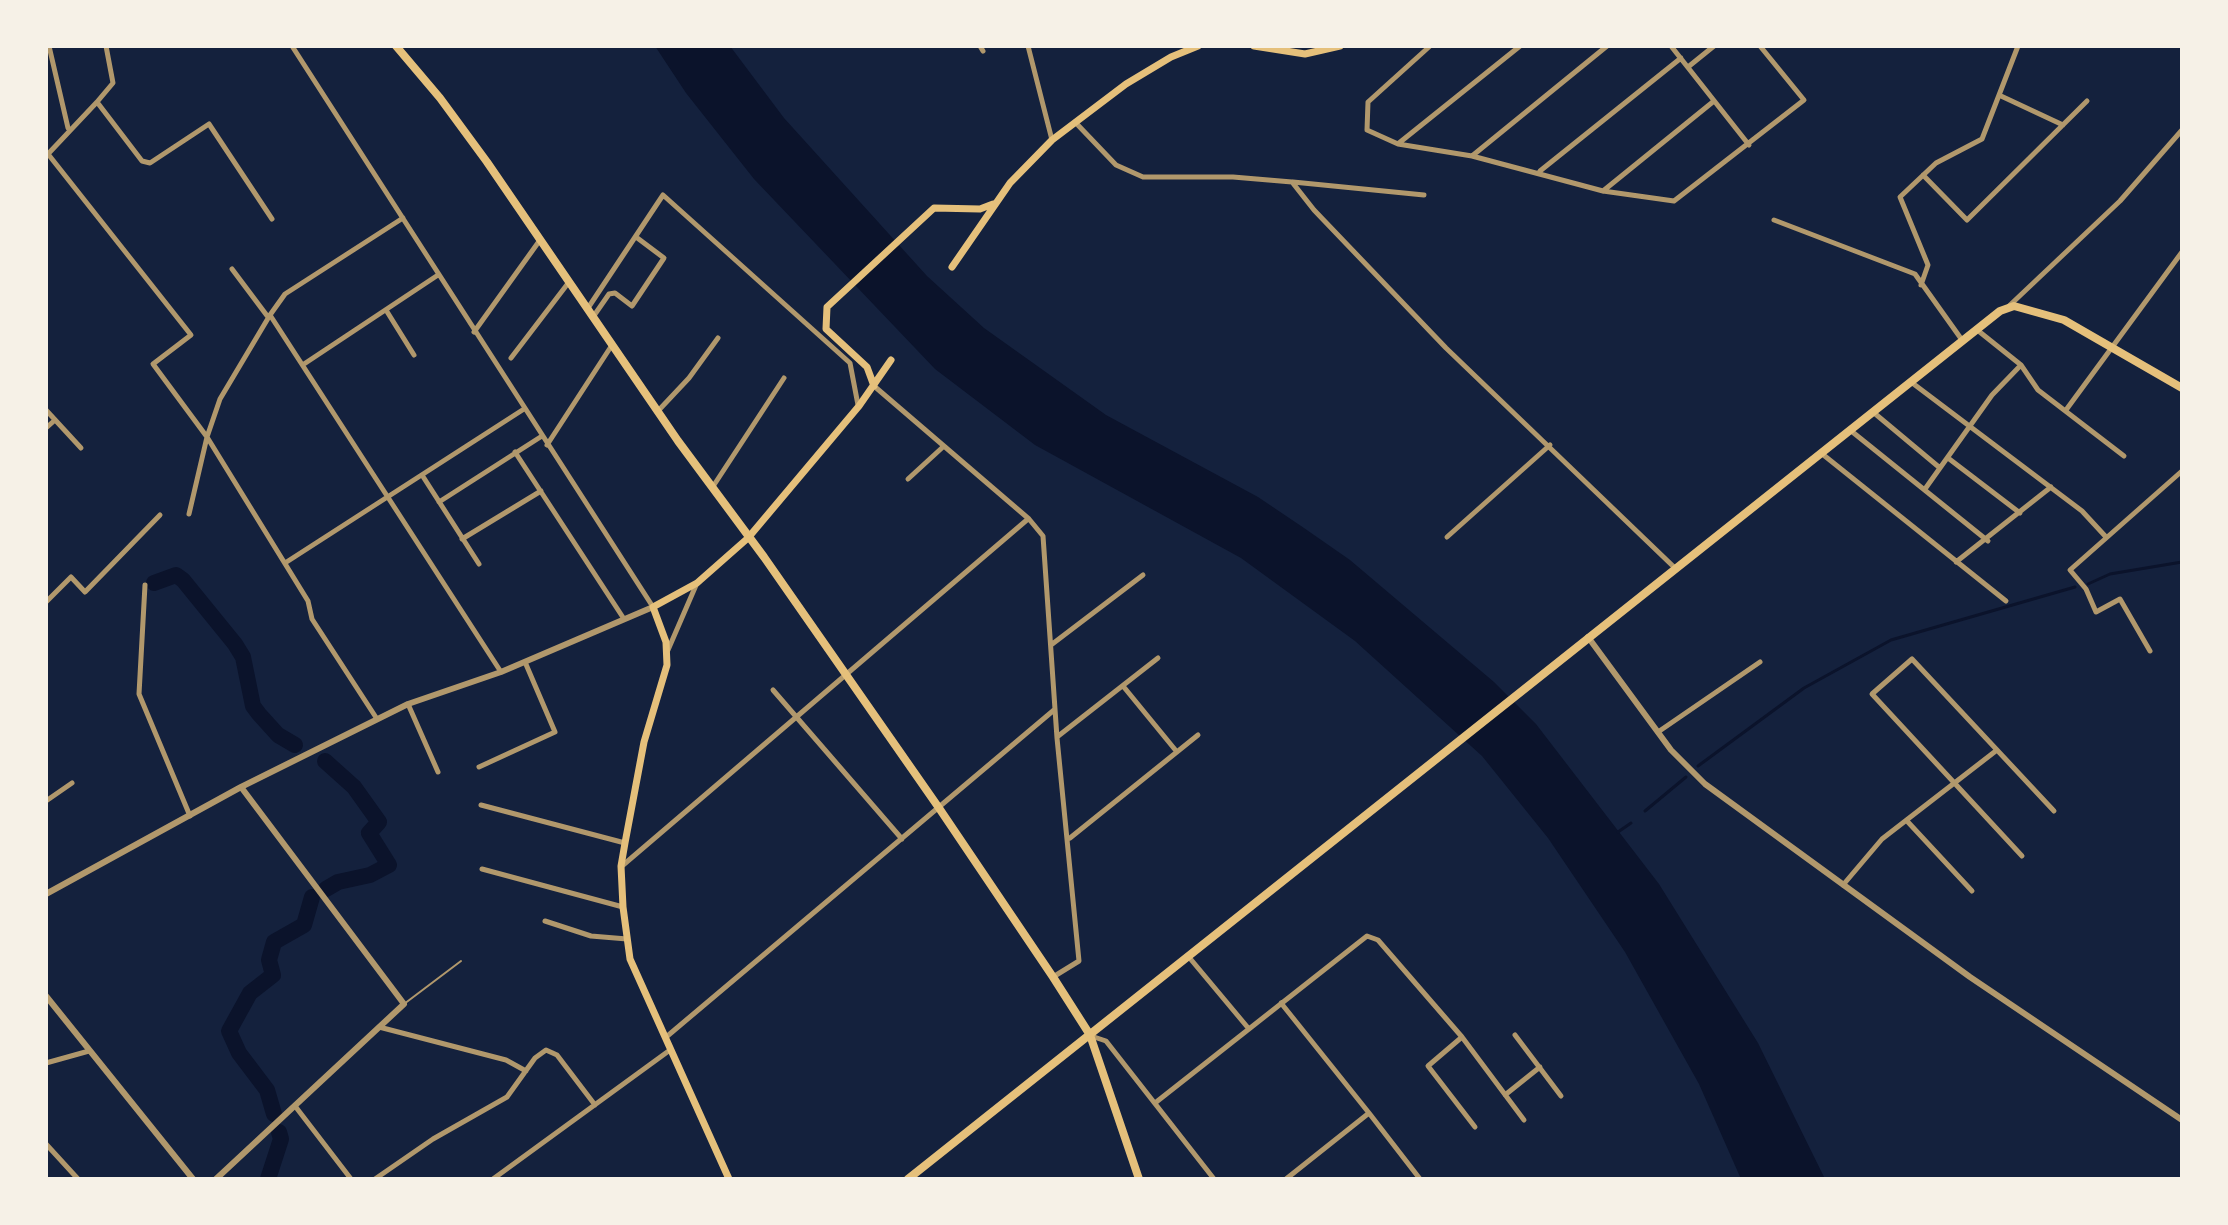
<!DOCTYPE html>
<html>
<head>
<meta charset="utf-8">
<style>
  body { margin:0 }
  #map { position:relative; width:2228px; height:1225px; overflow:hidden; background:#14213d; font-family:"Fira Sans Condensed",sans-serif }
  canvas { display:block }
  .frame { position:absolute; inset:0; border:48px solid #f6f1e7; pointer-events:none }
</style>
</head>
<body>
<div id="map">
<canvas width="2228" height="1225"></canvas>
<div class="frame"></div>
</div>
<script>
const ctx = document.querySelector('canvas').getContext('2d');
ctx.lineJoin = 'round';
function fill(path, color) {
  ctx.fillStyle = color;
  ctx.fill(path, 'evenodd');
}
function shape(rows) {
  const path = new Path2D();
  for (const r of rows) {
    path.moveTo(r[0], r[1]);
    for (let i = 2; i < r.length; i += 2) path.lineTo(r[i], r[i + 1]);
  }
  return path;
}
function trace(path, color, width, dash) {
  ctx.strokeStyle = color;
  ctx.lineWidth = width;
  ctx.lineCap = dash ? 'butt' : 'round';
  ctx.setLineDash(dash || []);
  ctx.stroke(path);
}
fill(shape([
  [655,46,730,46,784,118,927,276,984,328,1106,415,1258,497,1304,528,1350,560,1494,682,1536,724,1659,884,1758,1043,1825,1179,1741,1179,1699,1084,1625,952,1548,838,1482,756,1355,641,1241,558,1035,445,935,369,754,179,686,93]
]), '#0b132b');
trace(shape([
  [2088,584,2110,574,2182,562],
  [1698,766,1804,688,1891,640,2075,587],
  [1645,811,1686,777],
  [1618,832,1631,823]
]), '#0b132b', 3);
trace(shape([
  [154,583,176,575,183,580,235,644,243,657,253,706,259,714,278,735,295,745],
  [325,761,354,787,379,822,369,833,389,865,370,875,338,882,326,889],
  [274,1114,267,1090,239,1053,229,1031,250,993,273,975,269,960,274,942,304,925,312,897],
  [268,1179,281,1139,279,1132]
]), '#0b132b', 16);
trace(shape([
  [404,1004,461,961]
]), '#b1986c', 2);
trace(shape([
  [49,46,68,128],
  [292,46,653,607],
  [980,46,983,51],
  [1028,46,1052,140],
  [1430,46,1368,102,1367,130,1398,144,1472,156,1603,191,1674,201,1804,100,1760,46],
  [1671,46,1749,145],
  [1688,67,1714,46],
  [2001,96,2063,125],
  [97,102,113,83,106,46],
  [1075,122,1116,165,1143,177,1233,177,1292,182,1314,210,1446,348,1676,569],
  [1399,143,1520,46],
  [1472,156,1607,46],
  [1540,171,1681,58],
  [1923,175,1967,220,2087,101],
  [1293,182,1424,195],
  [1603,191,1714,101],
  [403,218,285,294,270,315,501,672],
  [272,219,209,124,150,163,142,161,97,102,48,154,191,335,153,364,207,437,308,601,312,619,377,719],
  [1774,220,1915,274,1962,340],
  [232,269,268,317],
  [1921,285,1928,265,1900,197,1936,163,1982,139,2018,46],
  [2009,306,2120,201,2182,130],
  [588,308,663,195,850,363,858,405],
  [386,310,414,355],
  [593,317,609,294,615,293,632,306,664,258,636,237],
  [1976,329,2021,365,2038,390,2124,456],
  [474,332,540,240],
  [511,358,569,282],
  [304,364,438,275],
  [1911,382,2082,511,2106,537],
  [874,386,1029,519,1043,536,1057,738,1079,961,1053,977],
  [46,410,81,448],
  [2066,410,2182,252],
  [658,411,689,378,718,338],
  [1873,412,1940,468],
  [46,428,55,420],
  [1850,430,1988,541],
  [547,445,612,345],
  [515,452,624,619],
  [1821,453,2006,601],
  [1948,458,2020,513],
  [422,475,479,564],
  [908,479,944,446],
  [712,488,784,378],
  [1925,489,1992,395,2021,365],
  [439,502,542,436],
  [189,514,207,437,220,399,270,315],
  [1447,537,1550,445],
  [462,539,541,491],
  [1956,562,2051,487],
  [285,563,524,409],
  [145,585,139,694,190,816],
  [46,602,71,577,85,592,160,515],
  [1051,645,1143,575],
  [668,650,697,583],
  [2150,651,2120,599,2096,612,2086,589,2070,570,2182,471],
  [1123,686,1177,752],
  [773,690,902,839],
  [408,704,438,772],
  [1658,732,1760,662],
  [1057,737,1158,658],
  [479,767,555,732,525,662],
  [46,801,72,783],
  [481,805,625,843],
  [1907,821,1972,891],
  [1070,838,1198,735],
  [2022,856,1872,694,1912,659,2054,811],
  [622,866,1028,519],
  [482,869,623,907],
  [1843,885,1882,839,1997,750],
  [545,921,591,936,627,939],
  [1188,956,1249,1029],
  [1281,1003,1369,1113,1286,1179],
  [379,1027,506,1060,526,1071],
  [1515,1035,1561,1096],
  [1091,1036,1106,1041,1214,1179],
  [1462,1037,1428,1066,1475,1127],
  [665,1038,1054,710],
  [46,1063,89,1051],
  [1505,1095,1540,1067],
  [1155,1103,1367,936,1378,940,1462,1037,1524,1120],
  [295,1106,351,1179],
  [1369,1113,1420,1179],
  [46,1144,78,1179],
  [375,1179,433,1139,507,1097,535,1058,546,1050,557,1055,595,1105],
  [493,1179,670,1050]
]), '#b1986c', 5);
trace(shape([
  [1588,637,1671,750,1705,784,1970,977,2182,1120],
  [46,894,241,787,408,704,501,672,653,607],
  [46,996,193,1179],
  [216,1179,404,1004,241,787]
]), '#b1986c', 6);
trace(shape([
  [1254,46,1305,54,1340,46],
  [952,267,1010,183,1052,140,1126,84,1171,57,1198,46],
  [874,386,867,367,826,329,827,307,934,208,980,209,993,204],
  [729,1179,630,959,623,907,621,866,625,843,644,742,667,665,666,642,653,607,697,583,748,538,859,406,891,360]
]), '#e5c07b', 7);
trace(shape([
  [396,46,440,98,487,162,678,441,764,557,939,808,1053,977,1090,1035,1139,1179],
  [908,1179,2000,311,2014,306,2064,320,2182,388]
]), '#e5c07b', 8);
</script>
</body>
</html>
